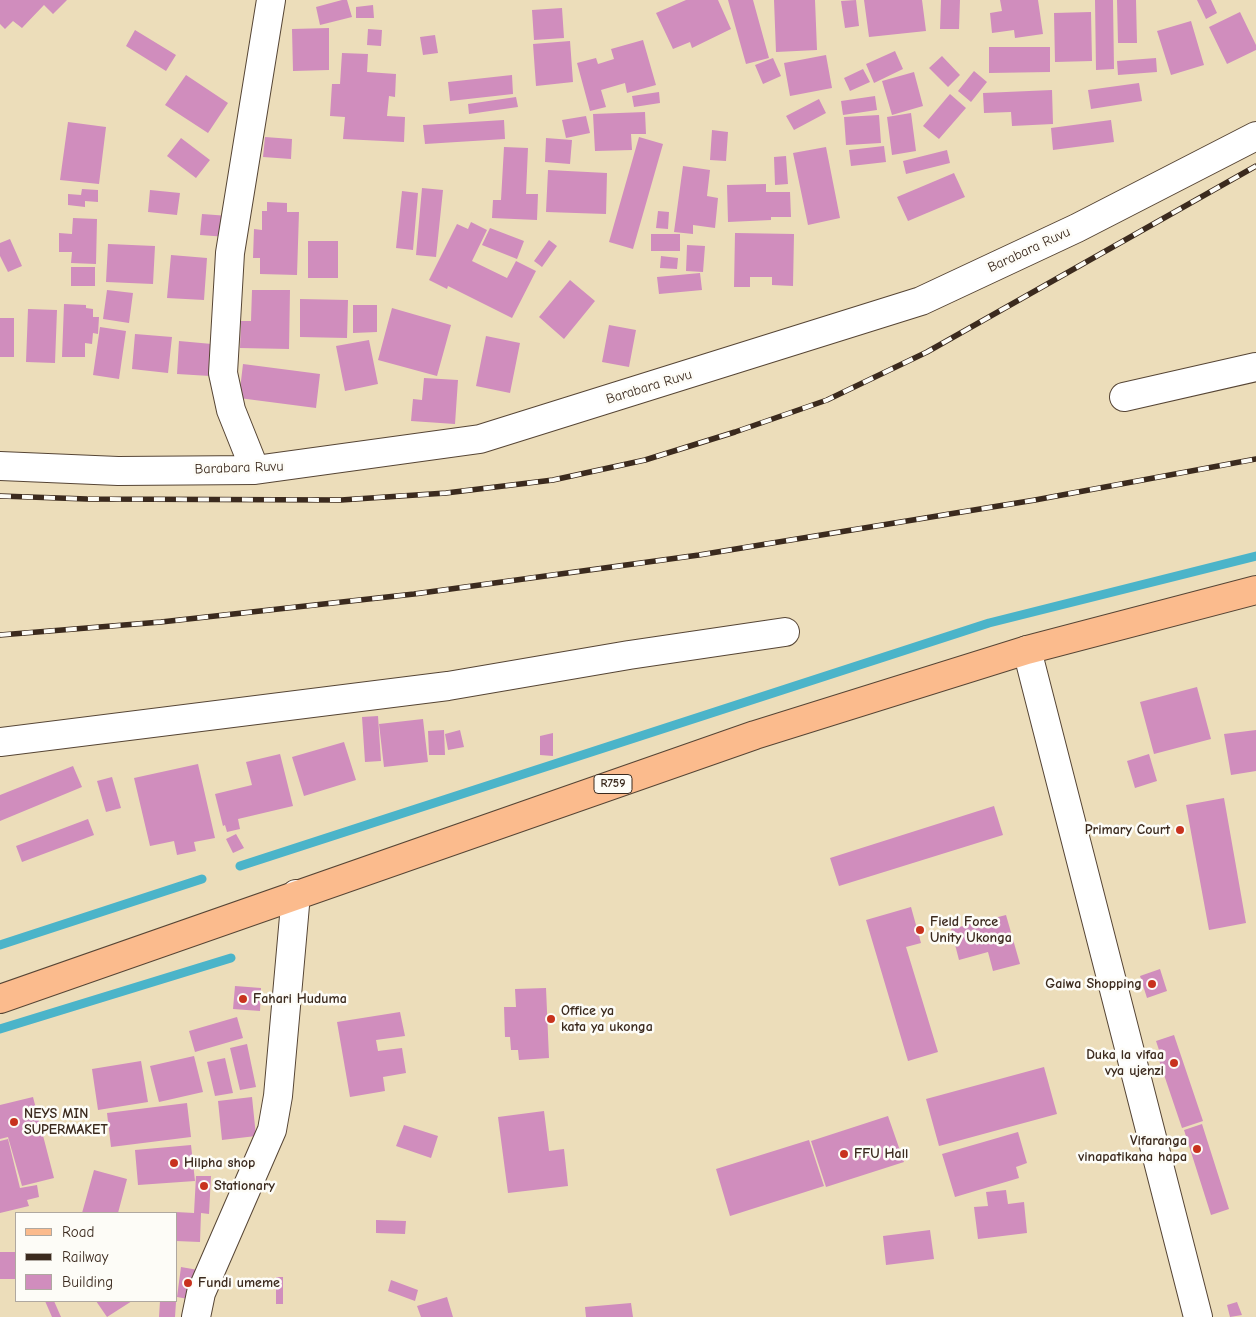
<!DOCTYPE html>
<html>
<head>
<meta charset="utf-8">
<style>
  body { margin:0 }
  #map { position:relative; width:1256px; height:1317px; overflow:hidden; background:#ecddba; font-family:"Comic Neue",sans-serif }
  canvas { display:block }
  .legend { position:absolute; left:15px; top:1212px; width:162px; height:90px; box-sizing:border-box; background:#fdfcf7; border:1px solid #afa8a0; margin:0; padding:6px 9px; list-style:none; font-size:15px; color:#3b2a1e }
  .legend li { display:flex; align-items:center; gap:10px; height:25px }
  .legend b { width:25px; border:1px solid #afa8a0 }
</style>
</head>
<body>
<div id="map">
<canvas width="1256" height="1317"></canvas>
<ul class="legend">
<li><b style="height:6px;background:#fbbb8d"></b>Road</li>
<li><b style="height:6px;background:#3b2a1e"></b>Railway</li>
<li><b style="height:14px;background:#d08dbd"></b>Building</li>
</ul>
</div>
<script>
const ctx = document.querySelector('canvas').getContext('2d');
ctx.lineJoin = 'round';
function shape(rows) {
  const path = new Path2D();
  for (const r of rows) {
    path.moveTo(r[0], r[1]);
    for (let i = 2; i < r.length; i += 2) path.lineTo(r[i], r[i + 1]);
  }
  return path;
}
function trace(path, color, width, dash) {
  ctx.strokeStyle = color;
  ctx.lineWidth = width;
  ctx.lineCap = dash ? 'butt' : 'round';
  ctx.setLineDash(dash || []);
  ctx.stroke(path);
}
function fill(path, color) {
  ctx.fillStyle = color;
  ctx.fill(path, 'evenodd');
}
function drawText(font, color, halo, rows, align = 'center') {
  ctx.font = font + ' "Comic Neue",sans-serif';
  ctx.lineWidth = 5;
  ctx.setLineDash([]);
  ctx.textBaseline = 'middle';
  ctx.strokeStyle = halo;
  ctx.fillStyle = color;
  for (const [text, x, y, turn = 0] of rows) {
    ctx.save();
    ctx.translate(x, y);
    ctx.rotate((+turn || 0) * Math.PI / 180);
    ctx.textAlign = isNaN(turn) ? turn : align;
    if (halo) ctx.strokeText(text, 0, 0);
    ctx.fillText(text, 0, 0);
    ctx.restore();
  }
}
trace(shape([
  [240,866,989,623,1256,556],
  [0,945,202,879],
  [0,1029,231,958]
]), '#4bb4c9', 9);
fill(shape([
  [0,0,67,0,53,14,44,5,22,28,13,21,5,29,0,24],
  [342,0,347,0,352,17,320,25,316,7],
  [686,0,718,0,731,29,692,48,690,42,673,49,656,13],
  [728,0,753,0,769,58,746,64],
  [774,0,815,0,817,50,776,52],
  [856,0,859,26,845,28,841,1],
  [864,0,922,0,926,31,869,37],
  [941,0,960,0,959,29,940,29],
  [1000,0,1038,0,1043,34,1015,38,1014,30,992,33,990,13,1002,11],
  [1095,0,1113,0,1114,69,1096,70],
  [1117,0,1136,0,1137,43,1118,43],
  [1197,0,1211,0,1217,13,1206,19],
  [373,5,374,18,356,18,356,7],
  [562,8,564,38,534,40,532,10],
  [1091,12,1092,61,1055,62,1054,13],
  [1240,12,1256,45,1256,50,1227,64,1209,27],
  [1191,21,1204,65,1171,75,1157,31],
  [329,28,329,70,293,71,292,29],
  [368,29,382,30,381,46,367,45],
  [135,30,176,55,166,71,126,46],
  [435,35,438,53,423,55,420,37],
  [643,40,656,85,627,93,625,83,601,90,606,107,590,111,577,63,596,58,598,64,614,59,611,49],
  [570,41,573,82,536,86,533,44],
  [989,47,1050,47,1050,72,989,73],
  [895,51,903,69,874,83,866,64],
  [342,53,368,54,367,72,396,74,395,97,389,96,387,116,405,117,404,142,343,139,345,117,330,116,332,84,340,84],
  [826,55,832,88,790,96,784,63],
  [942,56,960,75,948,87,929,68],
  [773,58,781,76,763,84,755,65],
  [1156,58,1157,72,1118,75,1117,61],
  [863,69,870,82,850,91,844,78],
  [974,71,987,82,971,102,958,91],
  [914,72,923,106,892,115,882,81],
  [186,75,228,103,208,133,165,105],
  [512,75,513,94,450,101,448,82],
  [1139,83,1142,101,1091,109,1088,90],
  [1052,90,1053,124,1012,126,1011,112,984,113,983,93],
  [659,92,660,103,634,107,632,96],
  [950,94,966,108,939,139,923,126],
  [875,96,877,110,843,115,841,101],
  [516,97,518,107,469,114,468,104],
  [819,99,826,113,794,130,786,116],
  [645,112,646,134,631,134,632,150,595,151,593,114],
  [911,113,916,151,892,155,887,117],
  [879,115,881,143,846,145,844,117],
  [586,116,590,133,566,138,562,120],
  [504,120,505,139,425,144,423,125],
  [1111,120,1114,142,1053,150,1051,128],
  [68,122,106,127,99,184,60,180],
  [712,130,728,132,726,161,710,160],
  [265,137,292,139,291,159,263,157],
  [639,137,663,144,633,249,609,242],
  [181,138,210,160,196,178,167,156],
  [546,138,572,140,570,164,545,162],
  [884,146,886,162,851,166,849,150],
  [504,147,528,148,526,194,538,194,537,220,492,218,493,200,501,200],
  [826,147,840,218,808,225,793,153],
  [947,150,950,163,906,174,903,161],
  [786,156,788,184,775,185,774,157],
  [683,166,710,170,707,196,718,198,715,228,693,225,693,234,674,232],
  [548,170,607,173,606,214,546,212],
  [954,173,965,197,908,221,897,197],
  [766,184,766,192,790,192,791,217,771,217,771,220,728,222,727,185],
  [422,188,443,190,436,257,416,255],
  [82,189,98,190,98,202,85,201,85,207,68,205,68,194,81,195],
  [150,190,180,193,177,215,148,212],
  [402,191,418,193,413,250,396,248],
  [267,202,287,203,287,212,299,212,297,275,260,274,260,258,253,258,254,229,262,230,262,211,267,211],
  [658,211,669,212,668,229,656,228],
  [202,214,229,216,227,237,200,235],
  [73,218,97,219,96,264,71,263,72,252,59,252,59,233,72,234],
  [471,222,487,230,472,261,507,278,516,261,536,271,512,318,448,286,447,289,429,280,457,224,468,229],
  [490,228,524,241,517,259,482,245],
  [735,233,794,234,793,286,772,285,772,277,750,277,750,287,734,287],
  [651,234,680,234,680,251,651,251],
  [10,239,22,266,8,272,0,256,0,243],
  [549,240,557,246,542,267,534,261],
  [308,241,338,241,338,278,308,278],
  [108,244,155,246,153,284,106,282],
  [687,245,705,246,703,272,686,271],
  [171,255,207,258,204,300,167,298],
  [661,256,678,258,677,269,660,268],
  [71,267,95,267,95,286,71,286],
  [700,273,702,290,659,294,657,277],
  [570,280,595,301,564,339,539,317],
  [107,290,133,293,129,323,103,319],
  [252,290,290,290,289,349,240,348,241,321,251,321],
  [300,299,348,300,347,338,300,337],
  [64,304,86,305,86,308,93,309,93,317,99,317,98,334,93,333,92,344,85,343,85,357,62,357],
  [353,305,377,305,377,332,353,333],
  [392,308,451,325,437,376,378,360],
  [28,309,57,310,55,363,26,362],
  [0,318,14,318,14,357,0,357],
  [609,325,636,330,629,367,602,362],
  [100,327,126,331,119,379,93,375],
  [135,334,172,337,168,373,132,369],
  [486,336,520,343,510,393,476,386],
  [369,340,378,384,345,391,336,346],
  [179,341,212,344,210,376,177,374],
  [243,364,320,374,316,408,239,398],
  [424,378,458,380,455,424,411,421,413,399,422,400],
  [1197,687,1211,739,1154,754,1140,702],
  [378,716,381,761,365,762,362,717],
  [423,719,428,762,384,767,379,724],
  [444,730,445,755,429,755,428,731],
  [460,730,464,747,448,750,445,734],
  [1256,730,1256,771,1231,775,1224,734],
  [553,733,553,756,540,755,540,736],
  [344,742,356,780,304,796,292,757],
  [280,754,293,806,238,819,240,829,227,832,225,825,223,826,215,794,252,785,246,762],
  [1149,754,1157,781,1135,788,1127,761],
  [198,764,215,838,194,842,196,851,177,855,174,841,150,846,134,778],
  [73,766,82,787,0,821,0,795],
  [112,777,121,808,106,812,97,781],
  [1224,798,1246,923,1209,930,1186,805],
  [994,806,1003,835,839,886,830,858],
  [88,819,94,835,22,862,16,846],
  [236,834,244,848,233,853,226,839],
  [911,907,921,943,906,947,938,1052,908,1061,866,920],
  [1006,915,1020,964,993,971,988,952,959,960,951,929],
  [1160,969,1167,991,1147,998,1140,976],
  [235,986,261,988,260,1011,233,1009],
  [546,988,549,1058,519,1060,518,1050,511,1050,510,1037,505,1037,504,1007,516,1007,515,989],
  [400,1012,405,1036,376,1040,378,1051,402,1048,406,1073,383,1077,385,1091,350,1097,337,1022],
  [237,1017,243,1038,195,1052,189,1031],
  [1174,1035,1203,1121,1182,1128,1159,1060,1162,1059,1156,1041],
  [247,1044,256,1087,240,1090,230,1048],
  [194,1056,203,1092,159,1102,150,1066],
  [225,1058,233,1093,215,1096,207,1062],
  [141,1061,148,1102,98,1110,92,1069],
  [1044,1067,1057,1114,939,1146,926,1099],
  [33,1097,54,1178,22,1186,8,1137,0,1139,0,1105],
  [252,1097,256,1136,222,1140,218,1101],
  [187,1103,191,1137,111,1147,107,1113],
  [544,1111,549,1151,564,1149,568,1186,508,1193,498,1117],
  [888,1116,904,1162,826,1187,811,1141],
  [1202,1124,1229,1209,1211,1215,1184,1130],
  [404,1125,438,1136,431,1158,396,1146],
  [1018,1132,1027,1163,1016,1167,1019,1178,955,1197,942,1154],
  [8,1139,20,1188,37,1185,39,1197,27,1200,29,1206,0,1213,0,1141],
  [809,1140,824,1186,730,1216,716,1169],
  [191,1145,195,1181,138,1185,135,1150],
  [94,1170,127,1179,118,1213,82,1213],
  [196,1176,211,1176,209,1214,201,1213,200,1242,176,1241,176,1212,194,1213],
  [1006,1190,1008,1204,1024,1202,1027,1233,978,1239,974,1207,988,1206,986,1192],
  [376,1220,406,1221,405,1234,376,1233],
  [930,1230,934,1259,886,1265,883,1236],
  [0,1252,16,1252,16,1279,0,1279],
  [181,1267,198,1270,194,1300,177,1297],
  [276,1277,283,1277,283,1304,276,1304],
  [391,1280,418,1290,415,1301,388,1291],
  [447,1297,453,1317,421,1317,417,1306],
  [45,1301,54,1301,61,1317,52,1317],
  [96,1301,132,1301,107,1317],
  [160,1301,176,1302,175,1317,159,1317],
  [1237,1302,1242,1315,1230,1317,1227,1305],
  [631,1303,633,1317,586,1317,585,1307]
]), '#d08dbd');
const street = shape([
  [1124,397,1256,367],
  [0,466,118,471,255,470,480,439,921,301,1077,228,1256,136],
  [255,470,231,410,223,373,230,253,271,0],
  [1027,650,1198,1317],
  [0,742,448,686,629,655,785,632],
  [196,1317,201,1293,272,1130,278,1096,296,894]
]);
const primary = shape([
  [0,999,755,735,1027,650,1256,590]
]);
trace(street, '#564535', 30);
trace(primary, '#564535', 30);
trace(street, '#fff', 28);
trace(primary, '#fbbb8d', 28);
const rail = shape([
  [0,496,87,499,341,500,446,493,553,480,645,460,735,432,827,400,927,352,1256,166],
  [0,635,161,622,414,594,699,555,1035,500,1256,459]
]);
trace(rail, '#3b2a1e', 5.5);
trace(rail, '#fdfcf7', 4, [11]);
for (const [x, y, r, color] of [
  [1180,830,5,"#c8321e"],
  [920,930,5,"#c8321e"],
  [1152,984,5,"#c8321e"],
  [243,999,5,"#c8321e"],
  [551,1019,5,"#c8321e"],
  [1174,1063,5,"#c8321e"],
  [14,1122,5,"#c8321e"],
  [1197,1149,5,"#c8321e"],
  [844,1154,5,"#c8321e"],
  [174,1163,5,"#c8321e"],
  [204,1186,5,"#c8321e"],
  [188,1283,5,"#c8321e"]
]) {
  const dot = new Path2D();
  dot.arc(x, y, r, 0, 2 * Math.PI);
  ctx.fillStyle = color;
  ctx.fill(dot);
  trace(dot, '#fdfcf7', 2);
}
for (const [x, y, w] of [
  [613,784,38]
]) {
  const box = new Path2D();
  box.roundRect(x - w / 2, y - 9.5, w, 19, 4);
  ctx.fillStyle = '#fdfcf7';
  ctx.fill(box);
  trace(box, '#3b2a1e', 1);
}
drawText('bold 12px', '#3b2a1e', null, [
  ["R759",613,784]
]);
drawText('14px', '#3b2a1e', '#fdfcf7', [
  ["Barabara Ruvu",1029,250,-25],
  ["Barabara Ruvu",649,387,-17],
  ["Barabara Ruvu",239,468,-2]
]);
drawText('bold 14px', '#3b2a1e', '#fdfcf7', [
  ["Primary Court",1170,830,"right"],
  ["Field Force",930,922],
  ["Unity Ukonga",930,938],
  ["Gaiwa Shopping",1142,984,"right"],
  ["Fahari Huduma",253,999],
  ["Office ya",561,1011],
  ["kata ya ukonga",561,1027],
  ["Duka la vifaa",1164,1055,"right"],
  ["vya ujenzi",1164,1071,"right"],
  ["NEYS MIN",24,1114],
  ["SUPERMAKET",24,1130],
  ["Vifaranga",1187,1141,"right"],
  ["vinapatikana hapa",1187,1157,"right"],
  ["FFU Hall",854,1154],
  ["Hilpha shop",184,1163],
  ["Stationary",214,1186],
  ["Fundi umeme",198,1283]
], 'left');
</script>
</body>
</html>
